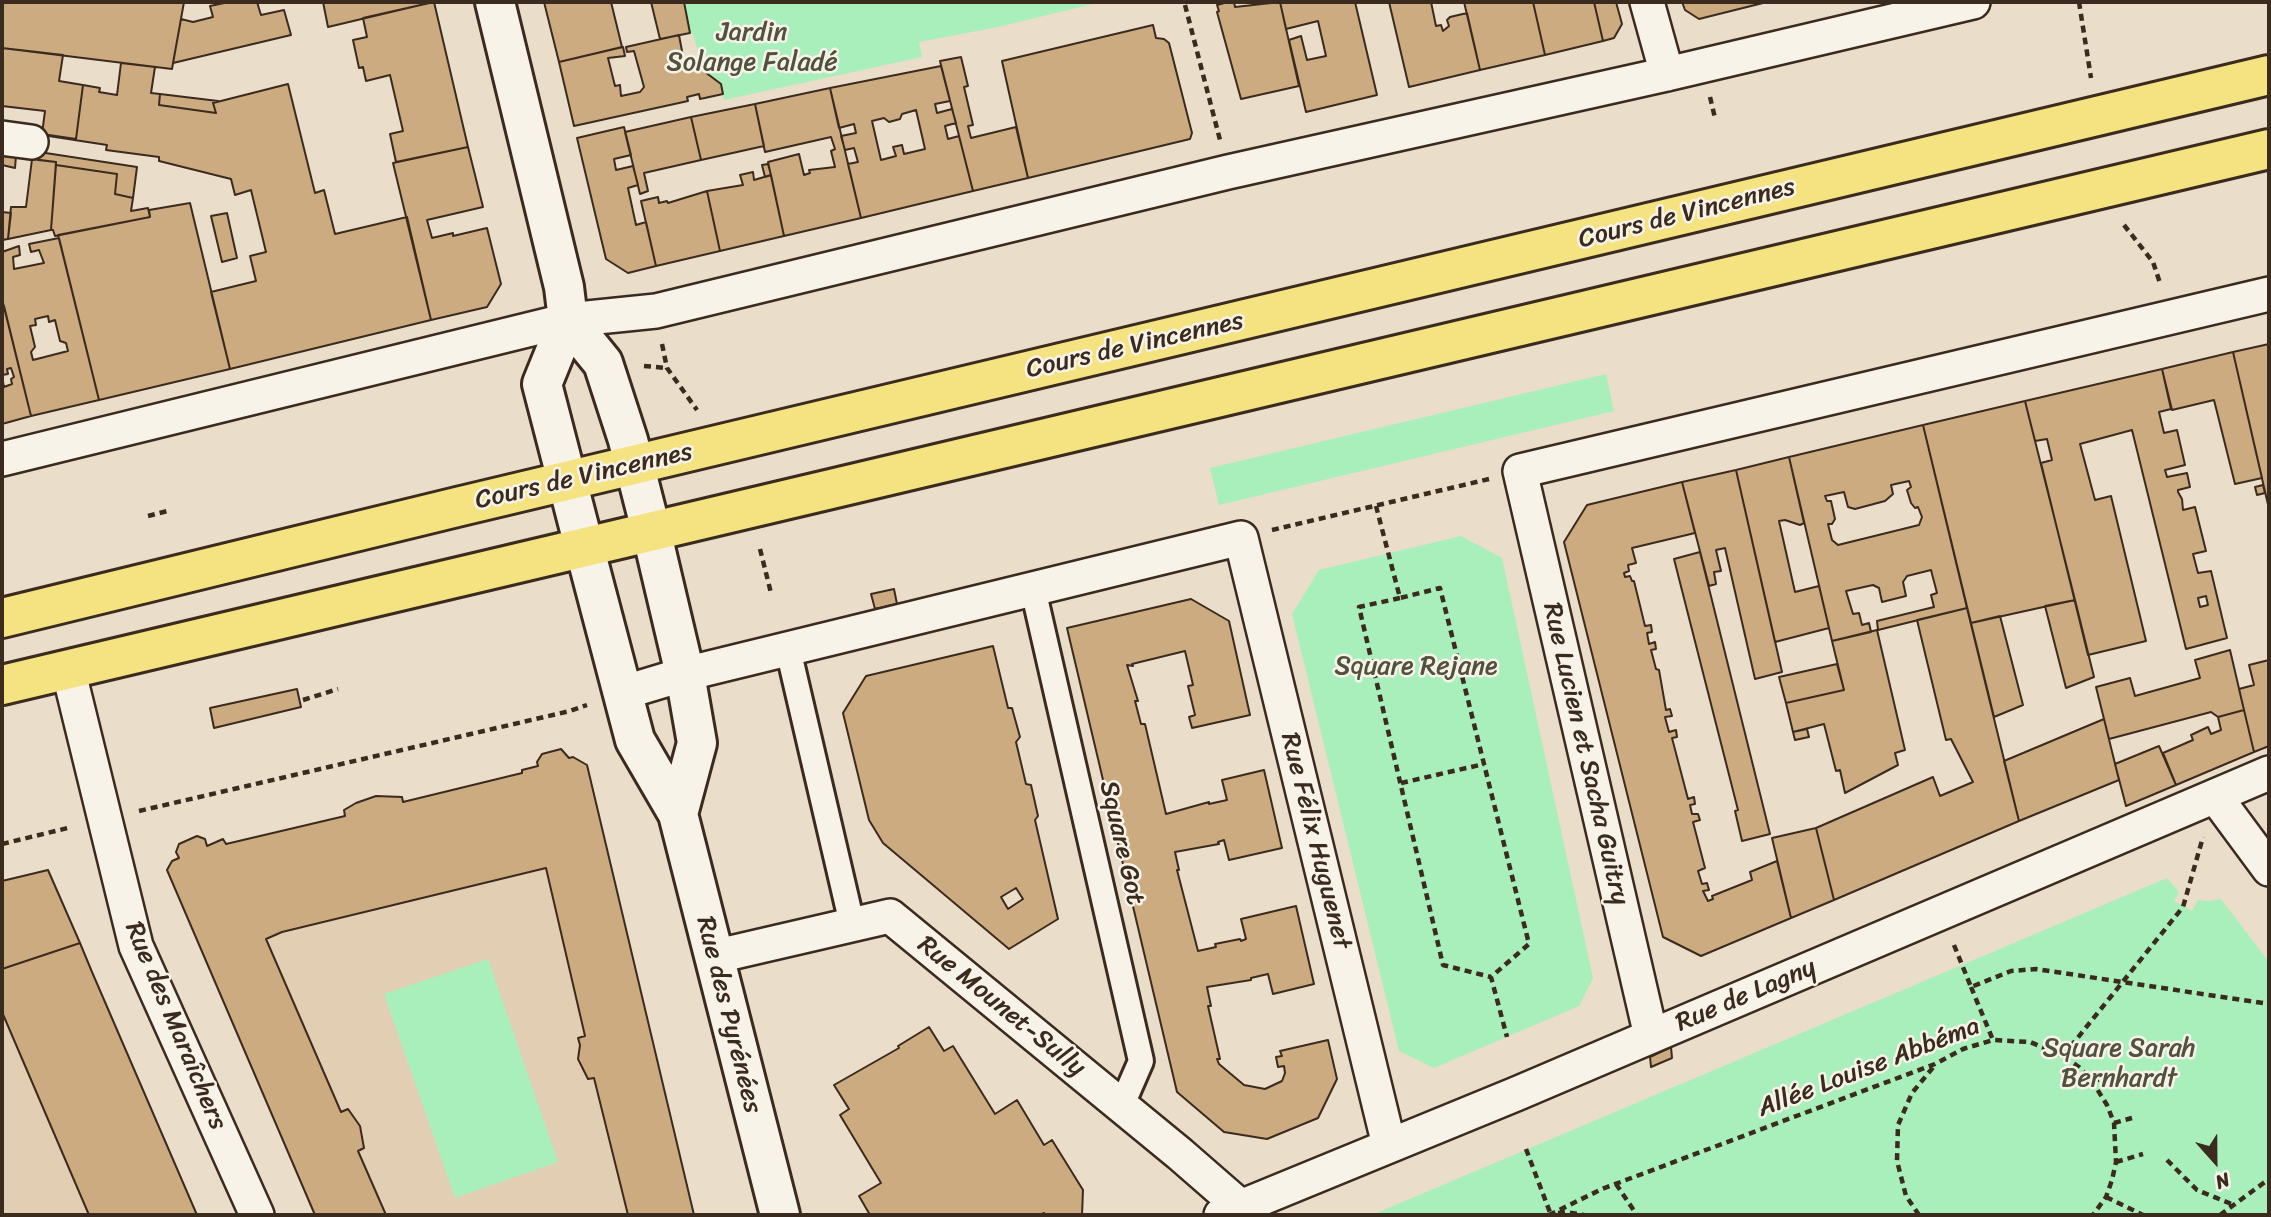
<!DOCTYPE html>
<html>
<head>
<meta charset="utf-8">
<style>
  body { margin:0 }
  #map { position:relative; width:2271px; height:1217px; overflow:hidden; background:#eaddc9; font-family:Sriracha,sans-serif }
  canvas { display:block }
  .frame { position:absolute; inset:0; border:4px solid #3b2a1e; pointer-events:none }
  .north { position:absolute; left:2180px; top:1126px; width:70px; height:70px; -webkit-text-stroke:5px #f7f3e8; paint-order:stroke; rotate:159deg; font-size:19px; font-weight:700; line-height:28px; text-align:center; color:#3b2a1e }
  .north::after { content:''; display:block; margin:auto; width:24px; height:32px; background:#3b2a1e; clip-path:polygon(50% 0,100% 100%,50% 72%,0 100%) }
</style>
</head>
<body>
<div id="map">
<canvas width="2271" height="1217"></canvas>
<div class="frame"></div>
<div class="north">N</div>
</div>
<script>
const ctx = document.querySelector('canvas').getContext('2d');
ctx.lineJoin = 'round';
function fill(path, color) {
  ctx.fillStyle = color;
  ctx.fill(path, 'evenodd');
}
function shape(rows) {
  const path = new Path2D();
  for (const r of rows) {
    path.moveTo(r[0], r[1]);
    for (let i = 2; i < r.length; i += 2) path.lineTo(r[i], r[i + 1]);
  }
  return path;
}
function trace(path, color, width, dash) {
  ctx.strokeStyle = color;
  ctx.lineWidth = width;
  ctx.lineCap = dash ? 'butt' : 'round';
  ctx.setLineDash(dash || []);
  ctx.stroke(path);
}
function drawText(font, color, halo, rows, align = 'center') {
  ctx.font = font + ' Sriracha,sans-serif';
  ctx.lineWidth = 5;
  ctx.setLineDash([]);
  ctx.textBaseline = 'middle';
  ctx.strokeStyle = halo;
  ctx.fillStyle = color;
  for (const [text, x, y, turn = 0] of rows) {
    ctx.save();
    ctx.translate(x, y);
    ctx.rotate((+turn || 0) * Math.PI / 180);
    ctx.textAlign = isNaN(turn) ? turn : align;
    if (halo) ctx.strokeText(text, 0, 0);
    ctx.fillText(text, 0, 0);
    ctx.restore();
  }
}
fill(shape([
  [561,749,569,758,573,757,595,798,694,1215,315,1215,167,870,172,861,179,858,176,852,179,844,197,836,205,839,208,845,223,839,226,844,345,816,344,810,356,803,376,796,402,797,403,802,522,773,522,770,538,766,537,762],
  [48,870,197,1215,2,1215,2,881]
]), '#e1ceb3');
fill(shape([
  [684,2,1101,2,998,27,919,42,922,57,724,100,721,84,705,72,692,32,690,33],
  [1606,374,1614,411,1219,505,1210,468],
  [1461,536,1502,558,1593,978,1579,1006,1434,1068,1399,1051,1292,614,1319,570],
  [2167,878,2179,892,2174,901,2192,911,2198,900,2208,901,2221,899,2269,962,2269,1215,1372,1215],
  [488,959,558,1162,455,1198,384,994]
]), '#a9efbb');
const building = shape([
  [2,2,184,2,172,69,2,48,2,2],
  [229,2,257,2,261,15,284,10,291,35,173,63,181,19,193,22,213,17,210,6,229,2],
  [323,2,433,2,328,27,323,2],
  [434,2,468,147,396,162,390,134,403,131,390,75,366,81,363,67,359,68,353,40,367,37,363,18,434,2],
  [544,2,611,2,622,47,559,62,544,2],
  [651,2,684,2,690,33,660,39,651,2],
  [1228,2,1234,2,1235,7,1280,2,1299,86,1241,99,1217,12,1219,11,1217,5,1228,2],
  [1280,2,1355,2,1377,95,1306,112,1289,40,1301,36,1307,60,1326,56,1318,21,1286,29,1280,2],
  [1389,2,1431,2,1436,26,1441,25,1443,31,1449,26,1447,20,1450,17,1467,13,1480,70,1409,87,1389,2],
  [1464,2,1533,2,1545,55,1480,70,1464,2],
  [1533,2,1594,2,1603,41,1545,55,1533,2],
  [1594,2,1616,2,1622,24,1614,38,1603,41,1594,2],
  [1682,2,1767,2,1699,19,1685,10,1682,2],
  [1153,25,1156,38,1164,39,1169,43,1192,133,1190,139,1028,178,1002,61,1153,25],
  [679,35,684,62,700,59,705,72,721,84,723,94,700,99,699,94,687,97,688,101,574,126,559,62,623,47,625,56,608,58,615,86,620,85,621,96,640,92,644,87,634,51,627,52,626,47,679,35],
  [2,48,63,55,59,81,83,85,76,139,42,134,45,111,2,106,2,48],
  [961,57,968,86,964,87,973,125,968,126,971,138,1016,127,1028,178,973,191,940,61,961,57],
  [121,63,155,67,151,93,160,94,159,105,216,113,213,103,288,84,315,193,324,190,335,234,407,217,431,320,230,369,211,292,256,281,250,256,266,252,251,190,235,195,231,179,159,161,159,157,106,150,107,145,42,135,76,139,83,85,100,88,99,92,117,95,121,63],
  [941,66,950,101,935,104,937,113,952,109,956,123,945,126,948,139,959,136,973,191,861,218,848,164,858,162,854,148,845,150,841,136,856,133,854,124,839,128,830,88,941,66],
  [916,110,925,149,904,154,902,145,893,147,896,156,881,160,872,121,884,118,889,122,900,119,902,114,916,110],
  [830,88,861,218,784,236,768,162,799,154,804,175,810,173,809,170,835,167,831,151,835,149,831,137,765,152,755,104,830,88],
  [160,94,218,101,213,103,216,113,159,105,160,94],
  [755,104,764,146,701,160,691,117,755,104],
  [691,117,701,160,644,173,648,191,640,194,625,132,691,117],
  [624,127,631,155,614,159,616,170,633,166,638,185,628,188,636,225,646,222,656,266,628,273,606,259,577,138,624,127],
  [468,147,483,207,427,220,432,238,453,233,453,236,487,228,501,284,487,307,431,320,393,163,468,147],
  [39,152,137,167,133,198,115,194,117,174,56,165,56,162,38,160,39,152],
  [2,154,16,156,15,168,2,165,2,154],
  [32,159,56,162,51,230,8,239,11,207,26,207,32,159],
  [768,164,771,175,765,177,762,165,768,164],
  [56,165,117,174,115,194,133,198,131,211,148,208,150,217,55,236,53,230,51,230,56,165],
  [753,172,754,180,771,175,784,236,720,251,707,191,743,185,740,175,753,172],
  [707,191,720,251,656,266,641,201,658,197,659,203,667,201,668,203,707,191],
  [190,203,230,369,99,400,58,235,150,217,149,210,190,203],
  [2,212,11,213,8,239,2,240,2,212],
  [227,213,237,258,222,262,211,216,227,213],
  [59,238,99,400,31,416,2,299,2,252,19,246,20,255,13,257,14,269,44,263,39,250,31,252,29,244,59,238],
  [48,316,49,322,55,320,60,341,66,343,68,351,33,360,31,352,35,347,30,326,36,325,35,319,48,316],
  [2,306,4,306,31,416,2,424,2,377,4,387,12,384,11,379,14,377,11,368,7,369,8,374,2,375,2,306],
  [2269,344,2269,509,2233,352,2269,344],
  [2233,352,2262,478,2235,484,2214,400,2172,410,2162,369,2233,352],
  [2162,369,2171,409,2159,412,2164,433,2177,430,2185,465,2165,470,2167,477,2187,473,2190,487,2178,490,2178,492,2182,499,2183,510,2195,507,2206,551,2193,554,2198,573,2211,571,2227,638,2186,649,2132,430,2080,444,2095,500,2111,496,2146,641,2088,655,2041,463,2052,460,2047,439,2035,441,2025,401,2162,369],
  [2206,596,2208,605,2200,607,2198,598,2206,596],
  [2025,401,2075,600,1971,623,1923,425,2025,401],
  [1923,425,1967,608,1878,630,1877,621,1934,607,1931,595,1937,593,1931,570,1907,576,1903,582,1906,596,1882,602,1879,588,1873,585,1846,591,1853,614,1859,613,1862,625,1869,623,1871,632,1832,641,1789,457,1923,425],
  [1909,481,1911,487,1907,490,1911,503,1915,508,1918,507,1922,517,1919,525,1838,545,1832,540,1828,524,1832,524,1835,519,1831,501,1827,501,1825,496,1844,492,1848,507,1855,509,1885,501,1893,494,1891,485,1909,481],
  [1789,457,1804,523,1800,525,1785,520,1779,521,1795,592,1819,586,1829,628,1775,642,1736,470,1789,457],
  [1736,470,1782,672,1755,679,1725,548,1716,550,1721,571,1714,572,1716,584,1709,586,1682,482,1736,470],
  [1682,482,1695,533,1632,548,1636,563,1628,565,1629,571,1624,573,1625,577,1630,576,1632,581,1634,581,1645,626,1651,625,1652,632,1647,633,1649,644,1655,642,1656,649,1651,650,1656,669,1659,670,1666,710,1670,709,1672,716,1665,717,1669,732,1676,730,1677,737,1672,738,1688,799,1694,797,1695,804,1690,805,1692,814,1698,814,1700,820,1693,822,1705,868,1698,871,1702,884,1707,883,1709,890,1703,891,1708,901,1713,899,1712,896,1752,880,1750,872,1777,861,1791,918,1701,956,1663,937,1564,542,1587,505,1682,482],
  [2263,485,2265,493,2257,495,2255,487,2263,485],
  [1700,552,1770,834,1742,841,1735,811,1738,810,1674,559,1700,552],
  [894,589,897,604,875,609,871,594,894,589],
  [1191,599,1229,621,1250,715,1192,728,1189,717,1195,715,1188,686,1193,685,1185,651,1132,664,1133,666,1127,665,1138,701,1135,701,1141,724,1145,724,1166,814,1209,802,1209,804,1227,800,1222,780,1264,770,1282,848,1229,860,1224,840,1218,842,1219,844,1175,852,1179,870,1177,870,1198,951,1216,947,1215,944,1240,939,1241,941,1246,939,1241,919,1296,906,1314,984,1273,994,1268,974,1251,978,1251,980,1207,987,1211,1006,1208,1006,1220,1059,1217,1059,1219,1064,1244,1085,1265,1089,1282,1081,1285,1073,1284,1066,1278,1067,1276,1057,1282,1056,1280,1051,1328,1040,1337,1079,1318,1118,1267,1139,1224,1132,1177,1092,1067,628,1191,599],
  [2075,600,2094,677,2066,688,2045,606,2075,600],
  [1967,608,2019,821,1834,900,1816,828,1933,777,1940,796,1973,782,1951,739,1946,740,1917,620,1967,608],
  [2000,616,2023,705,1994,717,1971,623,2000,616],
  [1877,630,1905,750,1895,753,1898,765,1845,793,1840,770,1836,771,1824,724,1793,732,1786,703,1844,690,1832,641,1877,630],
  [993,646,1008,708,1012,708,1020,737,1016,742,1026,784,1031,785,1038,816,1035,820,1058,919,1009,949,883,843,869,820,843,713,866,676,993,646],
  [1016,888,1023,899,1008,909,1001,897,1016,888],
  [2230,650,2244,710,2218,717,2211,712,2109,739,2096,687,2130,678,2135,696,2200,678,2195,660,2230,650],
  [2269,660,2269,746,2254,752,2239,689,2254,685,2249,665,2269,660],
  [1837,664,1844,690,1786,703,1779,677,1837,664],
  [297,689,301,707,214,728,210,708,297,689],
  [2244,710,2254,752,2176,785,2163,753,2193,740,2191,735,2208,727,2211,734,2221,730,2218,717,2244,710],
  [2104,719,2119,780,2019,821,2004,761,2104,719],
  [1807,729,1809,737,1795,740,1793,732,1807,729],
  [2159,746,2176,785,2126,806,2115,764,2159,746],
  [561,749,569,758,573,757,587,765,694,1215,628,1215,594,1078,588,1079,578,1059,580,1045,578,1038,585,1036,546,868,282,932,266,939,341,1112,348,1109,360,1126,364,1148,358,1151,386,1215,315,1215,167,870,172,861,179,858,176,852,179,844,197,836,205,839,207,846,223,839,226,844,345,816,344,810,356,803,376,796,402,797,403,802,522,773,522,770,538,766,537,762,542,754,561,749],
  [1816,828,1834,900,1791,918,1772,838,1816,828],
  [48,870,80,943,2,969,2,881,48,870],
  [80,943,92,972,197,1215,89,1215,2,1012,2,969,80,943],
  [929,1027,944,1051,953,1046,995,1114,1017,1100,1044,1145,1052,1140,1083,1190,1082,1215,1045,1215,1044,1213,1040,1215,870,1215,859,1196,881,1183,840,1115,849,1109,834,1085,899,1048,898,1046,929,1027],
  [1671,1047,1672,1058,1651,1067,1650,1057,1671,1047]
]);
fill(building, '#cdab80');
trace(building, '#3b2a1e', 2);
const pedestrian = shape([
  [1033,589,1141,1061,1121,1107],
  [788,649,852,924]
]);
const minor = shape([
  [1647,2,1667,74],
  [2,138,31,142],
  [2,459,568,320,656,311,1228,172,1667,74,1973,2],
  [68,669,136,946,257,1215],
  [622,693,685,674,1241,538,1389,1145],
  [2215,796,2269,869],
  [713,957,890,916,1180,1154,1250,1215],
  [1651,1036,1520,471,2269,294],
  [1221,1215,1516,1094,2269,773]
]);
const tertiary = shape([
  [495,2,564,287,568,320,542,384,584,546],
  [568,320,603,363,628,440,651,530]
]);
const secondary = shape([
  [651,530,685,674,697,743,678,814],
  [584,546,635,740,678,814,780,1215]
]);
const primary = shape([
  [2,618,457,507,2269,75],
  [2,685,2269,149]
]);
trace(pedestrian, '#3b2a1e', 30);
trace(minor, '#3b2a1e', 38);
trace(tertiary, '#3b2a1e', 44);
trace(secondary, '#3b2a1e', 44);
trace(primary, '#3b2a1e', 44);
trace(shape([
  [2079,2,2091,78],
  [1185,5,1220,140],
  [1710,97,1715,118],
  [2124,225,2153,262,2160,283],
  [662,344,667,368,697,410],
  [644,366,667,368],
  [1376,506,1400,598,1440,588,1529,944,1491,977,1507,1037],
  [148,516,171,510],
  [1272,530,1489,479],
  [760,549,771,593],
  [1400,598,1359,607,1443,965,1491,977],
  [303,700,338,689],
  [1401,783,1484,764],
  [139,811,570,711,587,705],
  [2,844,72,827],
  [1954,945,1971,987,2011,971,2036,969,2269,1004],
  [1971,987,1993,1040],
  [2063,1056,2183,907,2203,837],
  [2092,1081,2119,1075],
  [2114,1123,2132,1118],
  [1526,1149,1551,1215],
  [2167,1160,2197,1190,2234,1205],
  [2116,1162,2143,1154],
  [1616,1184,1637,1215],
  [2106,1197,2143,1215],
  [1558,1213,1566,1212,1584,1215],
  [1549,1215,1602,1189,1935,1064,1963,1049,1993,1040,2030,1042,2063,1056,2079,1067,2092,1081,2107,1105,2114,1123,2116,1162,2112,1180,2106,1197,2093,1215],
  [1919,1215,1906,1196,1897,1161,1898,1125,1912,1093,1935,1065],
  [2220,1215,2269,1179]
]), '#3b2a1e', 4.5, [7, 5]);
trace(pedestrian, '#f7f3e8', 24);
trace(minor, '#f7f3e8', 33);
trace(tertiary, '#f7f3e8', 38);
trace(secondary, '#f7f3e8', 38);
trace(primary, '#f5e382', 38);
drawText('26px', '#51513d', '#f7f3e8', [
  ["Jardin",752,33],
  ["Solange Faladé",752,63],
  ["Square Rejane",1416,667],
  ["Square Sarah",2119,1049],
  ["Bernhardt",2119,1079]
]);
drawText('26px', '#3b2a1e', '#f7f3e8', [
  ["Cours de Vincennes",1687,214,-14],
  ["Cours de Vincennes",1135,346,-13],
  ["Cours de Vincennes",584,477,-13],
  ["Rue Lucien et Sacha Guitry",1585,754,77],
  ["Rue Félix Huguenet",1315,841,76],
  ["Square Got",1121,843,77],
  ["Rue de Lagny",1746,996,-23],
  ["Rue Mounet-Sully",1001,1007,39],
  ["Rue des Pyrénées",728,1015,76],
  ["Rue des Maraîchers",175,1026,67],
  ["Allée Louise Abbéma",1869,1068,-21]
]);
</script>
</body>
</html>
